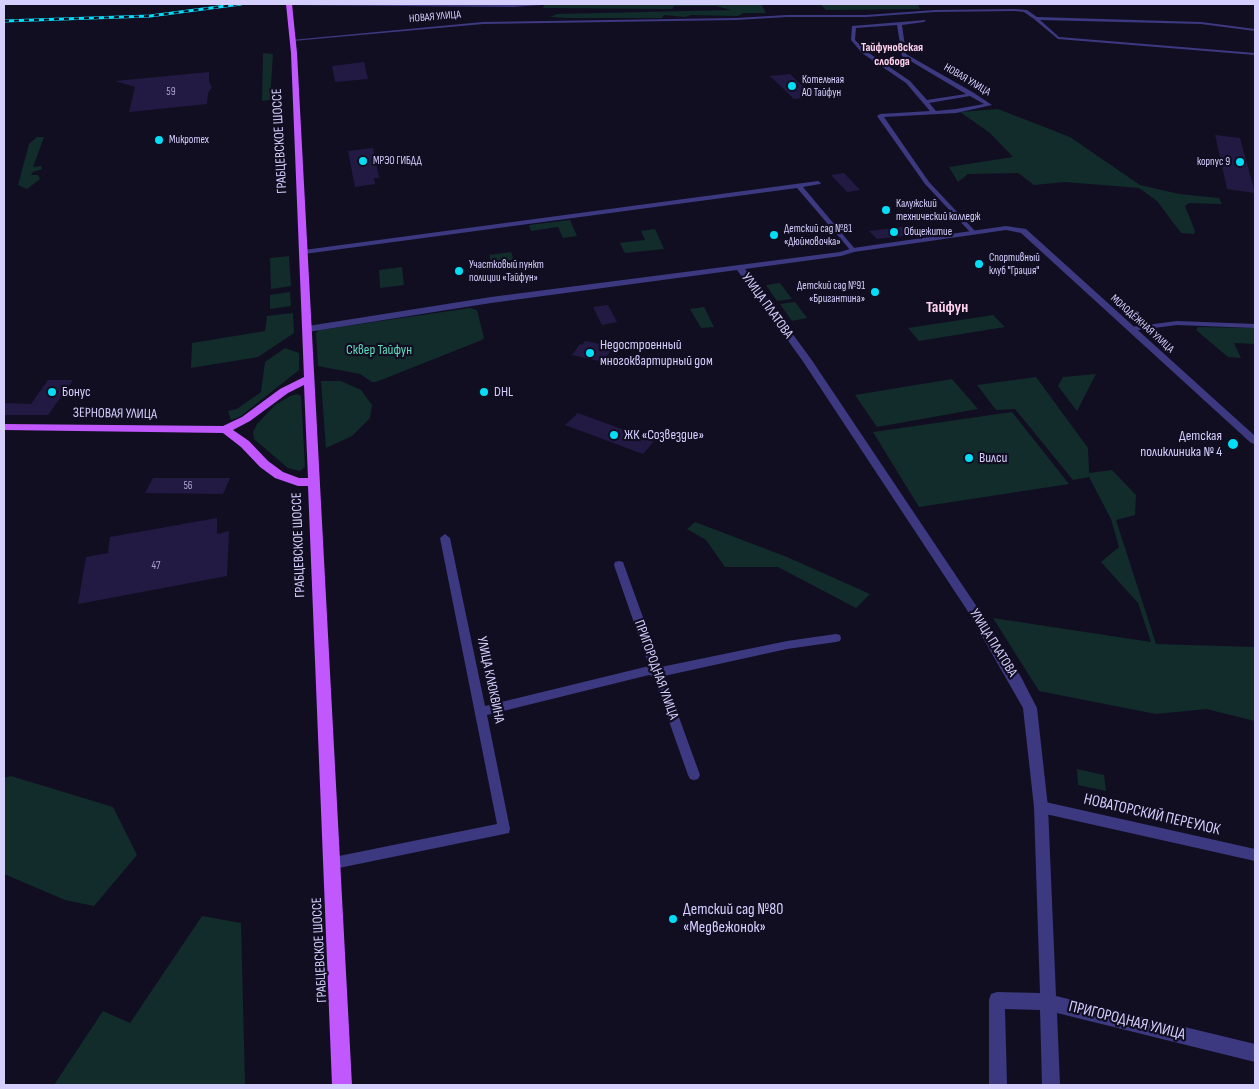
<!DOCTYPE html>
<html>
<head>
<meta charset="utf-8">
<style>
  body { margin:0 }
  #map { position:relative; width:1259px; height:1089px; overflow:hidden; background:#110e22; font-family:"Sofia Sans Condensed",sans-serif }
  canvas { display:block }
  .frame { position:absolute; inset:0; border:5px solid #d5cffe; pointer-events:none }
</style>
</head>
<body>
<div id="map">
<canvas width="1259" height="1089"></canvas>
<div class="frame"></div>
</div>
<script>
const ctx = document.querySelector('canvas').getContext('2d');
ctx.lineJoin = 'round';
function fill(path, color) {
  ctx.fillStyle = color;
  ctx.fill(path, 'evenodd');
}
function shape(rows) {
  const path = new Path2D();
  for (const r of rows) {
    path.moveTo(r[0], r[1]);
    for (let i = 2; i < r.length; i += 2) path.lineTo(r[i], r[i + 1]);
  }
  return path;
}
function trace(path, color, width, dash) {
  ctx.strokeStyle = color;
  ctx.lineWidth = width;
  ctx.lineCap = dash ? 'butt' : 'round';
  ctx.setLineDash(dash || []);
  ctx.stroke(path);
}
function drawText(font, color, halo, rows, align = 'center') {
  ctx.font = font + ' "Sofia Sans Condensed",sans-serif';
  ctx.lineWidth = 4.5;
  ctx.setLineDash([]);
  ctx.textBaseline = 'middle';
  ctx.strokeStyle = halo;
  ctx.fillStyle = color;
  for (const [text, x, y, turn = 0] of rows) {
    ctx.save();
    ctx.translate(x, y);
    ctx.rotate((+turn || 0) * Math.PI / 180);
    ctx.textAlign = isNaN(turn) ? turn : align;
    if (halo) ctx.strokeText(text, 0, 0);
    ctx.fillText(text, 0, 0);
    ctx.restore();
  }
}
fill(shape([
  [565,4,761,4,766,13,744,13,738,16,691,15,685,17,664,15,662,18,567,18,550,17,557,14,731,10,716,6,674,6,672,9,543,8,544,5],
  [820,4,918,4,920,9,826,10],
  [263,53,273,54,270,100,262,101],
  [998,109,1070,137,1140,185,1179,194,1219,198,1222,204,1189,203,1185,206,1195,231,1194,234,1181,233,1157,201,1139,188,1065,182,1034,185,1018,173,968,174,958,182,949,167,1013,157,990,133,960,112],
  [37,137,44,137,33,167,41,166,42,169,33,172,31,175,38,175,40,179,27,189,18,185,29,144],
  [570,220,577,236,563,238,558,227,531,231,529,225],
  [655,229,664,249,625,253,620,243,645,240,641,231],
  [511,252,515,263,492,266,489,255],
  [289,256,291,286,271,289,270,258],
  [402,267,404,285,380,288,379,270],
  [780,283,792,299,777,301,766,285],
  [290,292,291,306,270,309,270,295],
  [795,302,807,318,792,321,780,304],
  [704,307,714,327,701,328,690,309],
  [470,308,477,310,484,338,482,340,376,382,372,382,360,374,318,366,316,333,319,330],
  [293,313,294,333,258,357,191,368,192,343,265,331,267,316],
  [993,315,1005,327,919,341,908,328],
  [1198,327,1255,328,1255,344,1234,343,1241,358,1228,357,1196,330],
  [285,348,299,353,299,370,241,416,231,420,228,411,237,409,261,392,265,362],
  [1096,374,1077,411,1058,386,1063,377],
  [1036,377,1088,448,1089,473,1112,470,1136,495,1135,515,1116,520,1156,644,1255,647,1255,721,1206,709,1156,714,1039,691,993,618,1151,642,1138,603,1101,562,1119,547,1111,519,1089,477,1073,480,1015,409,996,410,977,385],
  [952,379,978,409,877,427,855,395],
  [321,381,341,381,361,390,372,405,370,418,352,436,326,448],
  [297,394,301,396,305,467,300,471,288,468,254,439,253,432,257,424,275,405,290,396],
  [1012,412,1069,484,919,507,873,432],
  [695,522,787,557,870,594,856,608,778,567,725,567,706,540,687,529],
  [1077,769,1104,775,1106,791,1078,785],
  [11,776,113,807,137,855,94,906,65,900,4,874,4,778],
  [202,916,241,923,245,1085,54,1085,103,1011,130,1023]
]), '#112c2b');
fill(shape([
  [364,62,368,79,335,82,332,66],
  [209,72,209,82,212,87,208,93,207,104,129,112,135,87,115,81],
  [790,74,814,97,794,99,770,76],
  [1215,135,1240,138,1255,193,1227,189],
  [373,148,379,178,374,178,375,184,355,187,348,151],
  [844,173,860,190,847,192,831,175],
  [910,226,918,234,877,239,869,231],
  [608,305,617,322,602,325,593,307],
  [585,341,610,346,607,350,611,350,603,362,572,355,580,344,582,345],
  [48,380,73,380,48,415,4,415,4,403,31,404],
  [578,413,654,441,643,454,565,425],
  [153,478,230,478,223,494,145,493],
  [217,518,217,534,229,531,227,576,78,604,86,557,108,553,110,537]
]), '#231a43');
fill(shape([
  [287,4,513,5,556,4,513,7,289,5,287,4],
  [1015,9,1027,10,1037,17,1201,22,1255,29,1255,31,1201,24,1040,20,1059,37,1255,53,1255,55,1058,39,1034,19,1024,12,1015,11,935,12,866,17,787,17,736,20,483,24,293,41,291,40,483,22,736,18,787,15,866,15,935,10,1015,9],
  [926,20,924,22,902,25,906,54,974,93,992,105,956,113,884,117,929,182,975,231,976,232,973,234,971,233,925,184,877,116,880,114,930,111,906,83,862,53,851,40,852,26,926,20],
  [897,25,902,56,966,94,927,100,910,81,866,51,855,40,856,28,897,25],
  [970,96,984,104,956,109,936,111,929,103,970,96],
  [818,181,821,183,820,184,803,187,855,249,855,251,851,251,797,188,304,254,300,252,304,250,818,181],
  [1177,321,1255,324,1255,328,1177,325,1131,331,1127,329,1131,327,1177,321],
  [445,534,450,538,485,706,649,666,614,565,615,562,619,561,623,562,624,565,661,667,787,641,836,634,840,635,841,638,840,641,836,642,787,649,664,676,700,775,698,779,694,780,690,779,688,775,653,676,649,675,487,715,510,829,509,833,334,869,329,867,327,863,329,859,334,857,497,824,440,538,445,534],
  [1041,801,1255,849,1255,861,1041,813,1037,811,1035,807,1037,803,1041,801]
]), '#3c3980');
fill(shape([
  [1006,226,1026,229,1255,436,1255,444,1251,443,1021,233,1006,230,854,252,841,256,745,269,811,359,975,604,1021,677,1037,708,1048,807,1056,996,1255,1044,1255,1062,1057,1013,1060,1085,1042,1085,1040,1010,1005,1009,1007,1085,989,1085,989,1000,991,994,997,992,1040,993,1034,807,1023,708,967,610,802,360,737,270,491,303,308,332,304,329,308,326,491,297,840,252,853,248,1006,226]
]), '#3c3980');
fill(shape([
  [286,4,292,4,297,53,352,1085,332,1085,308,486,298,486,275,478,260,467,241,447,223,433,4,430,4,424,223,426,242,417,280,389,304,377,291,53,286,4],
  [304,385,308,478,299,478,283,472,268,461,249,441,233,430,250,421,288,393,304,385]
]), '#c058fd');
const rail = shape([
  [4,21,150,16,241,4]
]);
trace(rail, '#03ddf6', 3);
trace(rail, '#110e22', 2, [5]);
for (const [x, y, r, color] of [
  [792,86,5,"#03ddf6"],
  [159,140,5,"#03ddf6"],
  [363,161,5,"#03ddf6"],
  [1240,162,5,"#03ddf6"],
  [886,210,5,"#03ddf6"],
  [894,232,5,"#03ddf6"],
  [774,235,5,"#03ddf6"],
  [979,264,5,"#03ddf6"],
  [459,271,5,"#03ddf6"],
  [875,292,5,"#03ddf6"],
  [590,353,5,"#03ddf6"],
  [52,392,5,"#03ddf6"],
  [484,392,5,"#03ddf6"],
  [614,435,5,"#03ddf6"],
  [1233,444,6,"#03ddf6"],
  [969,458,5,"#03ddf6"],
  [673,919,5,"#03ddf6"]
]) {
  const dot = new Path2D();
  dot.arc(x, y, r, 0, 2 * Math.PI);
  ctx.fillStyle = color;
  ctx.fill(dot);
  trace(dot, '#110e22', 2);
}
drawText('11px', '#d5cffe', '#110e22', [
  ["НОВАЯ УЛИЦА",435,17,-5],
  ["НОВАЯ УЛИЦА",967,80,31],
  ["МОЛОДЁЖНАЯ УЛИЦА",1142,324,42]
]);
drawText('11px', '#d5cffe', '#110e22', [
  ["Котельная",802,80],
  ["АО Тайфун",802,93],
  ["Микротех",169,140],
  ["МРЭО ГИБДД",373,161],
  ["корпус 9",1230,162,"right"],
  ["Калужский",896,204],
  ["технический колледж",896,217],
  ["Детский сад №81",784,229],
  ["«Дюймовочка»",784,242],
  ["Общежитие",904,232],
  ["Спортивный",989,258],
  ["клуб \"Грация\"",989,271],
  ["Участковый пункт",469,265],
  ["полиции «Тайфун»",469,278],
  ["Детский сад №91",865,286,"right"],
  ["«Бригантина»",865,299,"right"]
], 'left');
drawText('11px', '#a8a2cf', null, [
  ["59",171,92],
  ["56",188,486],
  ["47",156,566]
]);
drawText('bold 12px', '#fed1ee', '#110e22', [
  ["Тайфуновская",892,48],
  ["слобода",892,62]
]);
drawText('14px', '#d5cffe', '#110e22', [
  ["ГРАБЦЕВСКОЕ ШОССЕ",280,141,-93],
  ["УЛИЦА ПЛАТОВА",767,306,54],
  ["ЗЕРНОВАЯ УЛИЦА",115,414,1],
  ["ГРАБЦЕВСКОЕ ШОССЕ",299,545,-92],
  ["УЛИЦА ПЛАТОВА",993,643,58],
  ["ПРИГОРОДНАЯ УЛИЦА",656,670,70],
  ["УЛИЦА КЛЮКВИНА",490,680,78],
  ["ГРАБЦЕВСКОЕ ШОССЕ",320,950,-93]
]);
drawText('14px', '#d5cffe', '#110e22', [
  ["Недостроенный",600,345],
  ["многоквартирный дом",600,361],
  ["Бонус",62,392],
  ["DHL",494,392],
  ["ЖК «Созвездие»",624,435],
  ["Детская",1222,436,"right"],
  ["поликлиника № 4",1222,452,"right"],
  ["Вилси",979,458]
], 'left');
drawText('14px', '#5cddbe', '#110e22', [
  ["Сквер Тайфун",379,350]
]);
drawText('bold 16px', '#fed1ee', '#110e22', [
  ["Тайфун",947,308]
]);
drawText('16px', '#d5cffe', '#110e22', [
  ["НОВАТОРСКИЙ ПЕРЕУЛОК",1152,815,13],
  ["ПРИГОРОДНАЯ УЛИЦА",1127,1021,14]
]);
drawText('16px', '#d5cffe', '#110e22', [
  ["Детский сад №80",683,910],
  ["«Медвежонок»",683,928]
], 'left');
</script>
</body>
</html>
